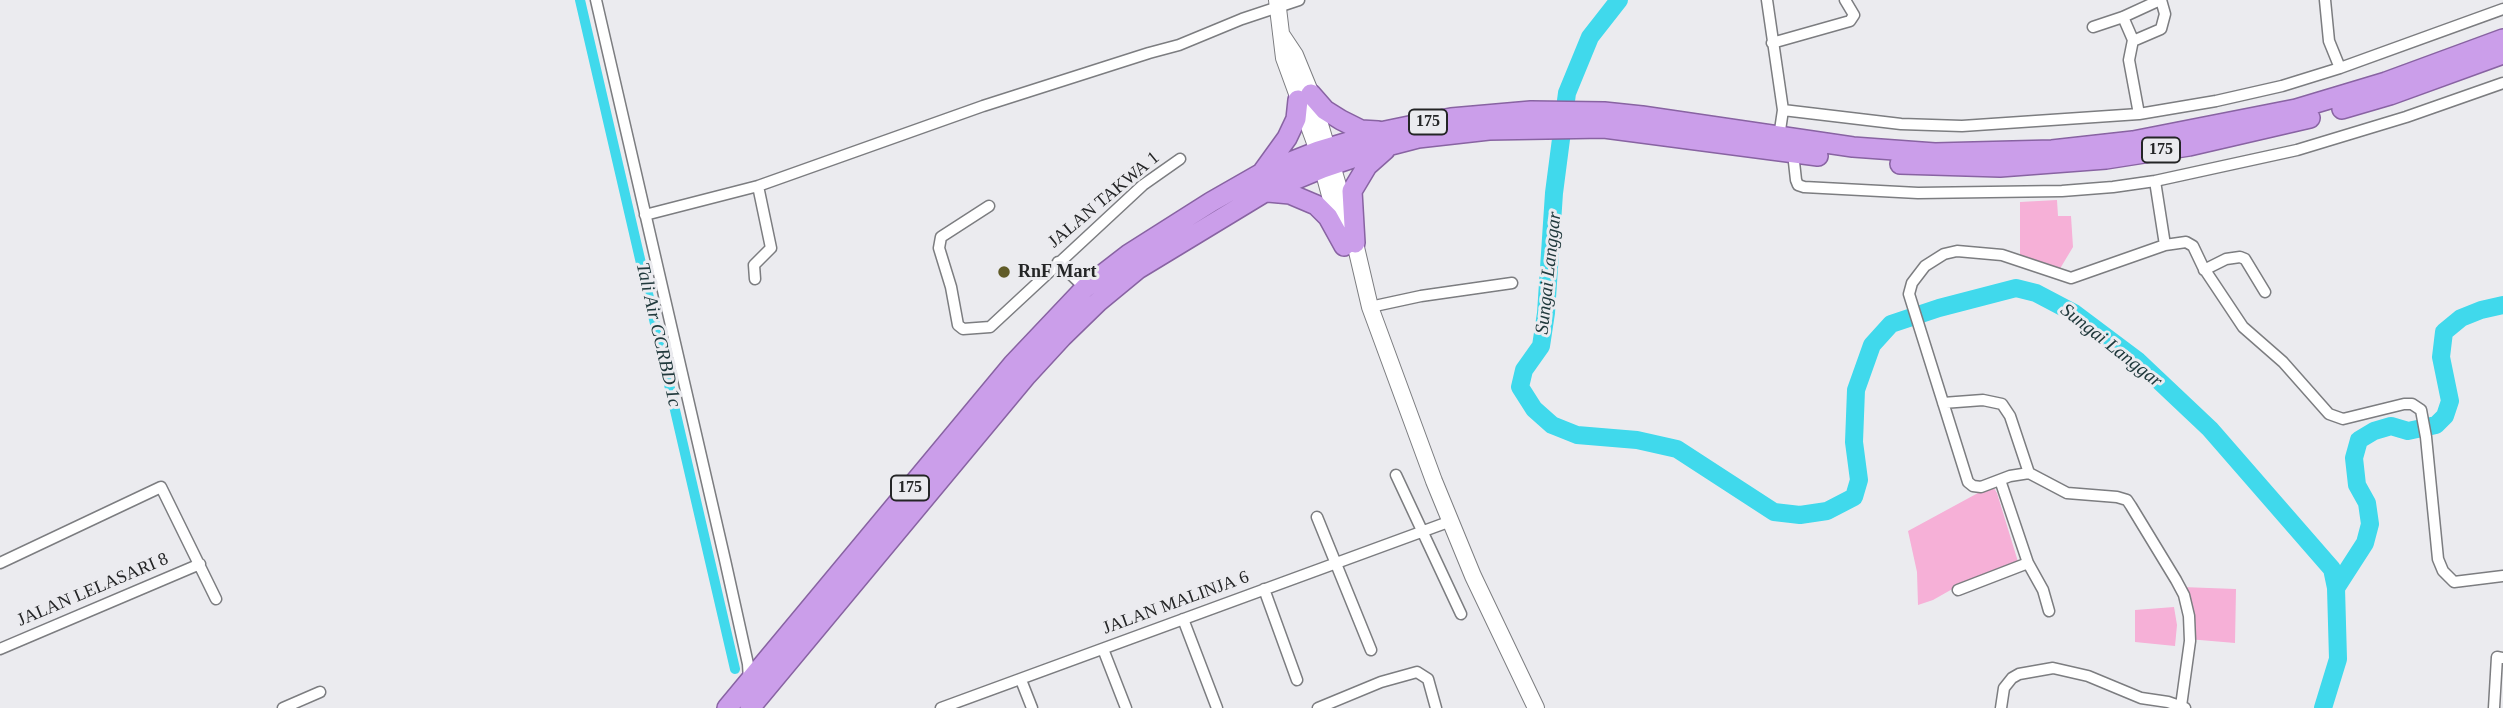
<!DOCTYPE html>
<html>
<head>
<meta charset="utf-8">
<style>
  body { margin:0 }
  canvas { display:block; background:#ebebef }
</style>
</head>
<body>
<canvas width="2503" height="708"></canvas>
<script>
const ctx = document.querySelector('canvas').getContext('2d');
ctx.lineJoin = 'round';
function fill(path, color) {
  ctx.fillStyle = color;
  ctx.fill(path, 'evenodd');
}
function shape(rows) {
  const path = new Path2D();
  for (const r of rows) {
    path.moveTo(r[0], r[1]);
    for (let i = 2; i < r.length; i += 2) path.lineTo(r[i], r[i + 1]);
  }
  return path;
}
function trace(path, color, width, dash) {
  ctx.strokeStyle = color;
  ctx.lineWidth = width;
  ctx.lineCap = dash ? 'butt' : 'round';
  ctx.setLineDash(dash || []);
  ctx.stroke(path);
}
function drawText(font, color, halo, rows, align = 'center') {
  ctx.font = font + ' Georgia,serif';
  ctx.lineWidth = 6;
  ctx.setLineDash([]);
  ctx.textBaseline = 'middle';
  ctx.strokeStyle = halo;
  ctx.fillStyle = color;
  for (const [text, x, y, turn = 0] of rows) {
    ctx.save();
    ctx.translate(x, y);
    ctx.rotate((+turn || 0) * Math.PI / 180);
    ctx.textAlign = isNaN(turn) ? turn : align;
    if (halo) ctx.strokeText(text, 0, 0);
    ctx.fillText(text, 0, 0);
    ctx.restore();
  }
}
fill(shape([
  [2057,200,2058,216,2071,216,2073,247,2058,272,2020,258,2020,202],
  [1989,487,1994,488,1997,493,2019,565,1963,583,1933,600,1918,605,1917,572,1908,531],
  [2182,587,2236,589,2235,643,2188,639],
  [2174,607,2177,625,2175,646,2135,642,2135,610]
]), '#f6b0d7');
trace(shape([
  [580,0,735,669]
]), '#40d9ec', 10);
trace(shape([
  [1619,0,1590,37,1567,93,1554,193,1546,313,1541,346,1524,370,1520,387,1534,409,1552,425,1577,435,1637,440,1677,449,1774,512,1800,515,1827,511,1854,497,1859,480,1854,442,1856,390,1872,345,1891,324,1939,308,2016,288,2036,293,2074,313,2138,361,2210,429,2332,569,2336,588,2338,659,2323,708],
  [2336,588,2365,543,2370,524,2367,503,2357,485,2354,458,2359,440,2374,431,2391,426,2408,431,2436,425,2445,416,2450,401,2441,357,2444,332,2461,318,2481,310,2503,305]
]), '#40d9ec', 18);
const minor = shape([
  [596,0,725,560,748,664,749,680],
  [1767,0,1783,110,1779,137],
  [2325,0,2329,41,2340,68],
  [2123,17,2133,40,2129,60,2139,114],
  [2093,27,2123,17,2160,0],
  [2133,41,2161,29,2165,14,2161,0],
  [1772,43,1850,21,1854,15,1845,0],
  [1783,110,1901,124,1962,126,2139,114,2216,101,2282,86,2340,68,2503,9],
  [1793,153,1796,180,1798,185,1804,187,1918,193,2062,191,2113,187,2155,181,2297,150,2406,117,2503,83],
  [2155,181,2165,245,2071,278,2002,255,1957,251,1944,254,1925,266,1912,283,1909,294,1968,482,1973,486,1981,487,2010,476,2029,473,2067,493,2117,497,2127,500,2131,506,2176,580,2184,595,2189,616,2190,641,2181,706],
  [989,206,941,237,939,248,951,287,958,325,963,329,990,327,1143,185,1180,159],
  [645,215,758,186,983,106,1149,53,1179,45,1242,19,1299,0],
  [2165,245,2186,242,2193,246,2203,267,2243,327,2283,362,2329,414,2343,419,2404,404,2412,404,2421,410,2426,437,2438,559,2443,571,2454,582,2503,576],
  [1058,262,1085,288],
  [2204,270,2226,259,2240,257,2245,259,2265,292],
  [755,279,754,265,771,248,758,186],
  [1370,307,1421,296,1512,283],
  [1943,403,1983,400,2002,404,2010,416,2029,473],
  [1396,475,1461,614],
  [2000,480,2028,563,2043,590,2049,611],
  [1317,517,1371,650],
  [0,563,161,487,216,599],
  [1264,589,1297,680],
  [1958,590,2028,563],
  [1183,619,1217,708],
  [0,649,200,564],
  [1103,649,1126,708],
  [1021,680,1032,708],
  [283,708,320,692],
  [941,708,1451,521],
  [1318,708,1381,682,1417,672,1428,679,1436,708],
  [2001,708,2004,688,2012,678,2019,674,2053,668,2088,676,2141,698,2168,702,2185,708],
  [2494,708,2497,657,2503,658]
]);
const secondary = shape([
  [1277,0,1284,58,1318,151,1339,229],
  [1281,34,1295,55,1311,94,1355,243,1370,307,1434,481,1473,576,1536,708]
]);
const trunk = shape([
  [1311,94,1325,110,1341,120,1361,130,1378,131],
  [2342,109,2390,95,2503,54],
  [1900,164,2000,167,2106,159,2189,146,2310,118],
  [1261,174,1287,138,1296,119,1298,100],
  [1268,192,1290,194,1316,205,1328,217,1344,246],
  [1355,243,1352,191,1367,166,1385,150],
  [727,708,1013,364,1085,288,1129,254,1211,202,1260,174,1318,151,1385,131,1414,125,1451,118,1531,111,1604,112,1642,116,1853,147,1935,153,2052,150,2133,141,2296,109,2386,82,2503,39],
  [750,708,1027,375,1062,337,1098,302,1138,269,1265,192,1323,168,1391,145,1418,138,1489,130,1604,128,1818,156]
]);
trace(minor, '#7c7d80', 13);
trace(secondary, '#7c7d80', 18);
trace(trunk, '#8863a2', 22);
trace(minor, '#fff', 10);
trace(secondary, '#fff', 16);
trace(trunk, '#cb9eea', 19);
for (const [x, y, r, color] of [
  [1004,272,7,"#605b28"]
]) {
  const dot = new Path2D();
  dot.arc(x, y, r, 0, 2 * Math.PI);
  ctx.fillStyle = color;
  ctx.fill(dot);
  trace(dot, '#ebebef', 2.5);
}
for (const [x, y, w] of [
  [1428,122,38],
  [2161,150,38],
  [910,488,38]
]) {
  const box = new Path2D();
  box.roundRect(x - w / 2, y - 12.5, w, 25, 5);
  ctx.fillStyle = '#ebebef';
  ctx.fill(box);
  trace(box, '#242526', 2);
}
drawText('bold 16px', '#242526', null, [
  ["175",1428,122],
  ["175",2161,150],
  ["175",910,488]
]);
drawText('18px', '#242526', '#ebebef', [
  ["JALAN TAKWA 1",1104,200,-40],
  ["JALAN LELASARI 8",93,590,-23],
  ["JALAN MALINJA 6",1176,603,-20]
]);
drawText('bold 18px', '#242526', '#ebebef', [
  ["RnF Mart",1018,272]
], 'left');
drawText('italic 19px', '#20393c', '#ebebef', [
  ["Sungai Langgar",1549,273,-84],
  ["Tali Air CCRBD 1c",658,335,77],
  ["Sungai Langgar",2111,346,38]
]);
</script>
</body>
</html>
